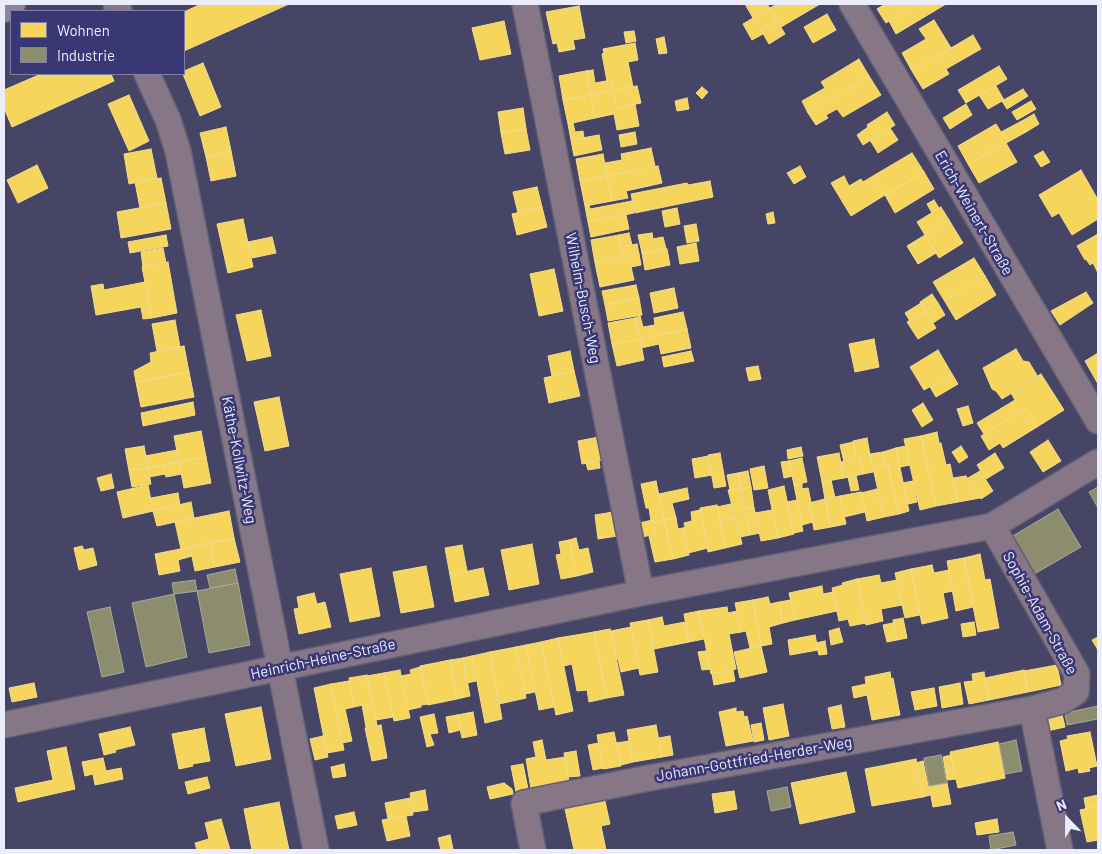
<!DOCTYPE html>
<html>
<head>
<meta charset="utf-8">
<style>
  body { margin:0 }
  #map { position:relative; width:1102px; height:854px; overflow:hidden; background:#464566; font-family:Barlow,sans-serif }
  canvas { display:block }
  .frame { position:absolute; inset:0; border:5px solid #ebecfc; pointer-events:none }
  .legend { position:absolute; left:10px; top:10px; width:175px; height:65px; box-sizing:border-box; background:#393774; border:1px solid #807faa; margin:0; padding:6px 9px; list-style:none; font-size:15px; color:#ebecfc }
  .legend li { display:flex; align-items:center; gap:10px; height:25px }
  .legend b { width:25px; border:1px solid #807faa }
  .north { position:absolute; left:1042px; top:794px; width:50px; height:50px; -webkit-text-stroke:4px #393774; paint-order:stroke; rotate:338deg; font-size:14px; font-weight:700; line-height:20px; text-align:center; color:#ebecfc }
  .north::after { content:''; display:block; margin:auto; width:18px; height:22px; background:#ebecfc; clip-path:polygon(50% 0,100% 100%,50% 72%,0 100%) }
</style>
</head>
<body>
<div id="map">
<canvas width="1102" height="854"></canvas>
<div class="frame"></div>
<ul class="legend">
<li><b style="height:14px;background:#f6d55c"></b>Wohnen</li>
<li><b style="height:14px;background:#8c8c6e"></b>Industrie</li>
</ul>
<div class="north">N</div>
</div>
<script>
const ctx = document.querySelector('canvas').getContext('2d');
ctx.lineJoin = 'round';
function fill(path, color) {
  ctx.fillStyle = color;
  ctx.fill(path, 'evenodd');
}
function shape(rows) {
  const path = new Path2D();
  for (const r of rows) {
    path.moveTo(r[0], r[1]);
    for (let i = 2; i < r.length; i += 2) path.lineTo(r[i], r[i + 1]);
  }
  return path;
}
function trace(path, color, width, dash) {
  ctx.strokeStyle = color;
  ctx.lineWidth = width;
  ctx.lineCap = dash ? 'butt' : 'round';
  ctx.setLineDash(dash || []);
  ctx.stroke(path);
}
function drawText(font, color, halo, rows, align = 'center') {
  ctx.font = font + ' Barlow,sans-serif';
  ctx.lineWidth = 5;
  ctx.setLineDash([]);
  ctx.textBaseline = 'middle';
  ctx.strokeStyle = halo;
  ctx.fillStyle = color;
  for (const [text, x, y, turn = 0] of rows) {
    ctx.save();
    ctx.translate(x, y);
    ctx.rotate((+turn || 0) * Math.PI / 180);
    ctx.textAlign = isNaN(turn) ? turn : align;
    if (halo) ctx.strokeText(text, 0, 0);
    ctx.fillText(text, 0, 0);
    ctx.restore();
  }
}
const homes = shape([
  [201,4,289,4,184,51,184,12,201,4],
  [745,4,767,4,770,8,753,18,745,4],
  [777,4,820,4,781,27,770,8,777,4],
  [885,4,917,4,886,23,877,9,885,4],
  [917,4,946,4,896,34,889,21,917,4],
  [579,6,585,38,573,40,575,49,559,52,557,43,553,44,546,12,579,6],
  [770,8,777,21,761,30,763,34,752,40,743,24,770,8],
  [827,14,836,30,813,43,804,27,827,14],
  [934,20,951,48,912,71,902,53,926,39,919,29,934,20],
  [504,21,511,54,480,60,472,28,504,21],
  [777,21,785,34,769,44,761,30,777,21],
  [634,31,636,41,626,43,624,32,634,31],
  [973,35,981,49,946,69,949,74,923,89,912,71,973,35],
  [664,37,667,53,659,54,656,39,664,37],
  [635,43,638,60,628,62,633,87,613,90,611,80,607,81,602,54,604,53,603,49,635,43],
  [859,59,869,76,808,113,802,101,825,88,821,82,859,59],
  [203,63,221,107,200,116,183,74,184,71,203,63],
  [999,66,1007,79,966,103,958,90,999,66],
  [593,70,595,83,611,80,613,90,591,95,586,71,593,70],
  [586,71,591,95,563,100,559,76,586,71],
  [41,74,111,74,114,81,12,127,4,108,4,90,41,74],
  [869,76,881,95,843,117,837,109,826,115,828,118,816,125,808,113,869,76],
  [637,86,641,103,617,108,613,90,637,86],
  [996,86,1004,100,988,109,979,95,996,86],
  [702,87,708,92,702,99,696,93,702,87],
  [1023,89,1028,96,1007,109,1002,101,1023,89],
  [613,90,617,108,635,104,639,126,617,130,614,114,595,118,591,95,613,90],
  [129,95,149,141,129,151,108,104,129,95],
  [591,95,595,118,568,124,563,100,591,95],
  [687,98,689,109,677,111,675,101,687,98],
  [1031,101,1036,109,1017,120,1012,112,1031,101],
  [966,104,972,115,950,129,943,118,966,104],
  [523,108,526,129,501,133,498,112,523,108],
  [887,112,895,125,863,145,857,135,868,127,867,125,887,112],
  [1034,114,1039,124,1026,132,1020,122,1034,114],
  [1020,122,1026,132,968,164,958,146,996,124,1001,132,1020,122],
  [573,123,575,132,583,131,584,138,571,140,568,124,573,123],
  [226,127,231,151,206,157,200,133,226,127],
  [890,128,898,140,878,153,870,140,890,128],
  [526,129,530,150,505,154,501,133,526,129],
  [635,132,637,144,621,147,619,135,635,132],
  [599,135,602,150,574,156,571,140,599,135],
  [1006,143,1017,162,979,183,968,164,1006,143],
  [651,148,655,166,607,176,605,163,622,160,621,154,651,148],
  [151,149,157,178,129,184,124,154,151,149],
  [231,151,236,176,211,181,206,157,231,151],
  [1043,151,1050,162,1041,167,1034,156,1043,151],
  [912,153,924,172,885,195,873,176,912,153],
  [603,154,607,176,580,181,576,159,603,154],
  [37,165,48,188,18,203,7,180,37,165],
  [658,166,662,183,626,191,628,198,612,201,607,176,658,166],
  [800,166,806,177,794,184,787,173,800,166],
  [1081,170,1098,200,1098,219,1072,235,1059,213,1052,217,1039,195,1081,170],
  [924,172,934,189,895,213,885,195,924,172],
  [607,176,612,201,585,206,580,181,607,176],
  [844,176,849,186,861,179,863,182,873,176,885,195,851,216,831,183,844,176],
  [161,178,166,203,140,208,135,182,161,178],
  [710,181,713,197,635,213,631,194,687,183,688,185,710,181],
  [537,187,542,207,518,213,513,192,537,187],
  [934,200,939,208,932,213,927,204,934,200],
  [632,201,634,213,588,222,585,206,589,205,590,209,632,201],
  [166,203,171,229,121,238,117,212,166,203],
  [542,207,547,227,517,235,512,214,542,207],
  [941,207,949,220,925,235,917,222,941,207],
  [677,208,680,224,665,227,662,211,677,208],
  [773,212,775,223,768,224,766,214,773,212],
  [626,215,629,229,591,237,588,222,626,215],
  [243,219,253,267,228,273,217,224,243,219],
  [949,220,963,243,939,258,925,235,949,220],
  [696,224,699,241,687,243,684,226,696,224],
  [629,233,632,245,621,247,619,235,629,233],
  [652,233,653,239,663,237,666,249,642,253,638,235,652,233],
  [1098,234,1098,273,1093,263,1090,265,1086,259,1085,260,1077,246,1098,234],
  [166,235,168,246,130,253,128,242,166,235],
  [619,235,623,258,595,263,591,240,619,235],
  [925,235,936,253,918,264,907,246,925,235],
  [272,237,276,253,252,258,248,242,272,237],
  [696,243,699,261,680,264,677,247,696,243],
  [637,244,639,254,623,258,621,247,637,244],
  [163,248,166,263,143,267,141,252,163,248],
  [667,249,670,265,645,270,642,253,667,249],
  [639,254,641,265,631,267,634,280,600,287,595,263,639,254],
  [974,258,985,276,944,300,933,282,974,258],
  [168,262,177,313,152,318,142,267,168,262],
  [554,269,563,311,539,316,530,274,554,269],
  [985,276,996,295,956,320,944,300,985,276],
  [145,282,152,318,143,319,141,307,96,315,91,286,103,284,104,290,145,282],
  [636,285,639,298,605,305,602,291,636,285],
  [674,288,678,308,654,313,650,293,674,288],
  [1086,292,1093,303,1060,325,1051,311,1086,292],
  [932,294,938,303,925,311,920,302,932,294],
  [639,298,642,315,608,321,605,305,639,298],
  [921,303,925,311,910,321,905,313,921,303],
  [938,303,945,315,933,323,925,311,938,303],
  [261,310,271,356,247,361,236,315,261,310],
  [925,311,936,328,918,339,907,322,925,311],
  [683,312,687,329,640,339,635,318,640,316,643,327,655,325,654,318,683,312],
  [635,318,640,339,612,344,608,323,635,318],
  [175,320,180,347,157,351,152,324,175,320],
  [687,329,691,348,661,354,659,344,641,348,640,339,687,329],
  [640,339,644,360,617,366,612,344,640,339],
  [874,339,879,367,855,372,849,344,874,339],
  [184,346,189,372,136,382,134,371,151,362,150,353,184,346],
  [1016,349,1023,361,1029,362,1038,377,1002,399,996,391,992,389,983,368,1016,349],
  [938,350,952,374,924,390,910,367,938,350],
  [570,351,574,371,552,376,548,356,570,351],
  [691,351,694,361,664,367,662,357,691,351],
  [1098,353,1098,384,1085,361,1098,353],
  [758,366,761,379,749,381,746,368,758,366],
  [574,371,580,396,549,403,544,378,574,371],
  [189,372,194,397,141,407,136,382,189,372],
  [952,374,958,384,936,397,930,387,952,374],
  [1041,374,1064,410,1037,427,1026,408,984,434,977,423,1015,400,1011,393,1041,374],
  [279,397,289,446,265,451,254,402,279,397],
  [193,402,195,415,143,426,141,413,193,402],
  [923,403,933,420,922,427,912,410,923,403],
  [968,406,973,423,963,426,957,409,968,406],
  [1026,408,1037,427,1003,448,1000,443,989,450,981,436,1026,408],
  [201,431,206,457,179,462,174,436,201,431],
  [937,432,939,443,941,443,946,465,950,464,958,502,936,506,921,436,937,432],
  [921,436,936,506,920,510,904,439,921,436],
  [599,437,603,460,582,464,578,441,599,437],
  [867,438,873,472,863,474,860,458,856,459,853,441,867,438],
  [1048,440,1061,461,1043,472,1030,452,1048,440],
  [853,442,856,459,844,462,840,445,853,442],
  [144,446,148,468,129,471,125,449,144,446],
  [906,446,910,465,900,467,896,448,906,446],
  [961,446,968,457,959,463,952,452,961,446],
  [801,447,803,456,788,459,787,450,801,447],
  [896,448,909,511,899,514,888,464,886,465,883,452,896,448],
  [177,450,179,462,148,468,145,456,177,450],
  [883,452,886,465,873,468,870,454,883,452],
  [720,453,726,486,714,488,708,455,720,453],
  [839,453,844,478,822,482,817,457,839,453],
  [995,453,1004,468,986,479,977,465,995,453],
  [709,456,712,475,695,478,692,459,709,456],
  [206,457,211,483,184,488,179,462,206,457],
  [802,458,807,482,794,485,789,461,802,458],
  [860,458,863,474,844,478,841,462,860,458],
  [599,461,600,468,588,470,586,463,599,461],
  [789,461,793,476,784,478,781,462,789,461],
  [179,462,182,474,166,477,163,465,179,462],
  [888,464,899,514,884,517,873,468,888,464],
  [163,465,165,474,149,477,148,468,163,465],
  [764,466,768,488,754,490,750,469,764,466],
  [148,468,151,484,132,487,129,471,148,468],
  [748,471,751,487,741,489,738,473,748,471],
  [980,471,993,491,981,499,968,478,980,471],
  [738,473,740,488,730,490,727,475,738,473],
  [111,474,114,488,101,491,97,478,111,474],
  [856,475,859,490,851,491,848,477,856,475],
  [966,476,980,498,958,502,953,478,966,476],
  [831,480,835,498,825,499,822,482,831,480],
  [656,481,664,520,654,523,653,520,651,521,649,508,646,508,641,484,656,481],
  [913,481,917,502,908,504,903,483,913,481],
  [802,484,802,489,808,488,811,502,809,503,813,522,802,525,794,485,802,484],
  [148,485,153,511,123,518,117,492,148,485],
  [784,486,794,534,778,538,768,490,784,486],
  [751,487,754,508,745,509,741,489,751,487],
  [687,488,689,499,672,503,676,518,664,520,659,494,687,488],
  [740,488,750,535,740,537,728,490,740,488],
  [877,489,884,517,867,521,861,493,877,489],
  [861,492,865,512,844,517,840,496,861,492],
  [178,493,180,505,153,511,151,498,178,493],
  [840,496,846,524,831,527,825,499,840,496],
  [825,499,831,527,814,530,809,503,825,499],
  [797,500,803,531,794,533,787,502,797,500],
  [191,502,194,518,157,526,153,511,191,502],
  [731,504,734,518,720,521,717,507,731,504],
  [717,505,725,548,708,552,700,508,717,505],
  [754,508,760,533,750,535,745,509,754,508],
  [700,510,708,548,688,553,683,528,685,527,684,523,692,521,691,512,700,510],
  [772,510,778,538,761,541,755,513,772,510],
  [229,511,234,538,181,549,175,522,229,511],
  [613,512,617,536,598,539,595,515,613,512],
  [676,518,678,529,683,528,689,555,673,559,664,520,676,518],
  [734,518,736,518,742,544,725,548,720,521,734,518],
  [653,520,656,534,642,537,639,523,653,520],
  [664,520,673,559,655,562,649,536,656,534,654,523,664,520],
  [234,538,240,562,215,567,210,543,234,538],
  [576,538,579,550,588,548,593,572,577,576,569,540,576,538],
  [569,540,577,576,561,579,556,555,561,554,559,542,569,540],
  [210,543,215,567,195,571,190,547,210,543],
  [532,544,539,584,509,590,501,550,532,544],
  [462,545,467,571,450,575,445,548,462,545],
  [82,546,84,550,93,548,97,565,79,570,74,548,82,546],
  [190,547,192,556,178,560,180,571,159,575,155,554,190,547],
  [980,554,985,580,990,579,999,628,978,632,964,558,980,554],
  [964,558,973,607,956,611,947,561,964,558],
  [932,565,934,573,949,570,953,591,943,593,948,618,922,624,911,569,932,565],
  [426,566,434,607,401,613,393,572,426,566],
  [371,568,380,616,350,622,340,574,371,568],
  [483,568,489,595,455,602,450,575,483,568],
  [911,569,920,615,905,618,895,573,911,569],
  [879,575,881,583,897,580,902,605,881,609,883,621,866,625,857,579,879,575],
  [857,579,866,623,850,626,848,619,839,621,832,588,843,585,842,583,857,579],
  [822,586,823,594,833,592,837,611,795,620,789,593,822,586],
  [314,593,317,604,325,602,331,627,299,634,294,609,299,608,297,597,314,593],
  [768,597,770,604,779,602,783,623,769,627,772,644,761,646,753,600,768,597],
  [753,600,761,646,750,648,746,631,741,632,735,603,753,600],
  [791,600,795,620,783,623,779,602,791,600],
  [727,607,728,613,737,611,741,632,729,634,736,669,711,674,699,611,727,607],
  [699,611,704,639,689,642,684,614,699,611],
  [662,617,664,626,685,622,689,642,654,649,648,620,662,617],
  [903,618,907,638,897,640,893,620,903,618],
  [648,620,658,672,640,675,630,623,648,620],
  [974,622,976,635,963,637,961,624,974,622],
  [893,623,897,640,887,642,883,625,893,623],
  [631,627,639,668,621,672,618,659,616,659,611,631,631,627],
  [839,628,843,642,831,645,829,631,839,628],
  [610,629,624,695,607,698,594,632,610,629],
  [594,632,607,698,589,702,587,690,577,691,572,664,564,666,558,638,594,632],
  [815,635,818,650,790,655,788,640,815,635],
  [1098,637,1098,650,1092,640,1098,637],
  [558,638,573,711,556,715,541,642,558,638],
  [825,641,827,654,819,655,816,643,825,641],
  [541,642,554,707,539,710,526,645,541,642],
  [526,645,535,692,525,694,516,647,526,645],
  [761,646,767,672,740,678,734,652,761,646],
  [516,647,526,698,499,704,490,652,516,647],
  [706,651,710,669,702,670,698,652,706,651],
  [490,652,502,719,485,723,472,656,490,652],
  [472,656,476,681,467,683,463,658,472,656],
  [463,658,470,696,457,699,450,660,463,658],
  [450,660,457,699,428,705,420,666,450,660],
  [1057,665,1061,685,1028,692,1024,671,1057,665],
  [420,667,428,704,421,705,421,707,408,710,401,676,411,674,410,670,420,667],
  [400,670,410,718,394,721,384,673,400,670],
  [733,670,735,681,714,685,712,674,733,670],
  [1024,670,1028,692,989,700,985,678,1024,670],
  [890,672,891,679,893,678,900,715,872,720,867,695,854,698,852,687,866,684,865,677,890,672],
  [984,672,989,700,969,704,964,682,973,681,972,674,984,672],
  [384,673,393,717,376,720,367,676,384,673],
  [367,675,372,703,354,707,349,678,367,675],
  [349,681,354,707,345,709,352,741,342,743,331,684,349,681],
  [34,683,37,697,12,702,9,688,34,683],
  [960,683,963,704,942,708,939,687,960,683],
  [331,684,344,750,327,753,314,688,331,684],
  [934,688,937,706,915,710,911,692,934,688],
  [372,703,377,725,366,727,362,705,372,703],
  [783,704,789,736,769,740,763,708,783,704],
  [841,705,845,727,832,729,828,708,841,705],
  [261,707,271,759,236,766,225,714,261,707],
  [736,708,736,712,743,711,744,717,747,716,753,741,726,746,719,712,736,708],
  [473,712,477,735,462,738,457,715,473,712],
  [434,714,438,733,430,734,434,745,427,747,420,717,434,714],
  [1062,714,1065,727,1047,731,1044,717,1062,714],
  [457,715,460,730,449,733,446,717,457,715],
  [761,723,764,740,754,742,751,725,761,723],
  [381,725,387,758,372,761,365,728,381,725],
  [656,725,662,757,633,762,627,730,656,725],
  [130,727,135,745,115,750,116,752,104,755,99,734,130,727],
  [204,728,210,761,192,764,193,766,179,769,172,734,204,728],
  [614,732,621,766,603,769,597,735,614,732],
  [1090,732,1097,766,1089,768,1090,771,1079,773,1078,768,1066,771,1060,741,1068,739,1067,736,1090,732],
  [323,736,328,757,315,760,310,739,323,736],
  [670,736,673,755,662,757,659,738,670,736],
  [542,740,546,760,565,757,569,782,531,789,526,759,536,757,533,742,542,740],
  [629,741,633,762,621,765,616,743,629,741],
  [998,742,1005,778,958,788,950,752,998,742],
  [599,743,603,768,593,770,588,745,599,743],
  [66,747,75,789,18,802,15,788,53,780,47,751,66,747],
  [576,751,580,776,568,777,564,753,576,751],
  [951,755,956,779,947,780,943,757,951,755],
  [103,758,106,771,121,768,123,779,95,785,93,774,85,776,82,762,103,758],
  [916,759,923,797,872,806,865,769,916,759],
  [923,761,930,795,923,797,916,763,923,761],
  [344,764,346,776,333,778,331,767,344,764],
  [523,764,528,789,516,792,511,766,523,764],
  [846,772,855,812,800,824,791,783,846,772],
  [207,777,210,788,188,794,185,782,207,777],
  [504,783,512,789,513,794,490,799,487,787,504,783],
  [947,783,951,804,933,807,929,786,947,783],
  [425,790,428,810,413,812,410,793,425,790],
  [734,791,737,809,715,813,712,794,734,791],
  [1098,795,1098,806,1086,809,1084,798,1098,795],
  [410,798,413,815,388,819,385,803,410,798],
  [605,801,610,824,601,826,606,850,574,850,565,809,605,801],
  [279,802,289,850,252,850,244,809,279,802],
  [1098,806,1098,842,1098,840,1087,842,1080,810,1098,806],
  [354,812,357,825,338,829,335,816,354,812],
  [406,816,410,836,387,841,382,820,406,816],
  [221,819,230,850,197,850,195,843,209,839,205,823,221,819],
  [997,819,999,832,977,835,975,823,997,819],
  [450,835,453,849,441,850,438,838,450,835]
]);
fill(homes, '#f6d55c');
trace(homes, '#f3dc8c', 1);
const industry = shape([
  [1098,487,1098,508,1089,492,1098,487],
  [1058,509,1081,547,1029,577,1006,540,1058,509],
  [235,569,238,583,210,588,207,575,235,569],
  [195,580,197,591,174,594,172,583,195,580],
  [238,583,250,645,209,653,197,591,238,583],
  [174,594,187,657,146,667,132,603,174,594],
  [110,607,124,672,102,677,87,612,110,607],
  [1098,706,1098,719,1067,725,1065,713,1098,706],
  [1016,740,1022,771,1005,774,999,744,1016,740],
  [941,755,947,783,929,786,924,758,941,755],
  [787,787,791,807,771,811,767,791,787,787],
  [1013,832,1016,845,991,850,989,836,1013,832]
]);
fill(industry, '#8c8c6e');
trace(industry, '#a8a999', 1);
const minor = shape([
  [116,4,119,11],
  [525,4,641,593],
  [852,4,1098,421],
  [147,74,168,120,178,151,316,850],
  [1032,709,1060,850],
  [4,725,641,593,992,526,1098,462],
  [533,850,524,803,644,779,1032,709,1062,701,1076,692,1077,674,992,526]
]);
const major = shape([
  [4,8,11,4]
]);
trace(minor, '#605f78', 28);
trace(major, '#605f78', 30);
trace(minor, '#877786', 25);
trace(major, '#938196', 28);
drawText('15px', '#ebecfc', '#393774', [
  ["Erich-Weinert-Straße",974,213,60],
  ["Wilhelm-Busch-Weg",583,298,79],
  ["Käthe-Kollwitz-Weg",239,460,79],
  ["Sophie-Adam-Straße",1040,613,61],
  ["Heinrich-Heine-Straße",323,659,-12],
  ["Johann-Gottfried-Herder-Weg",754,759,-10]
]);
</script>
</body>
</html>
